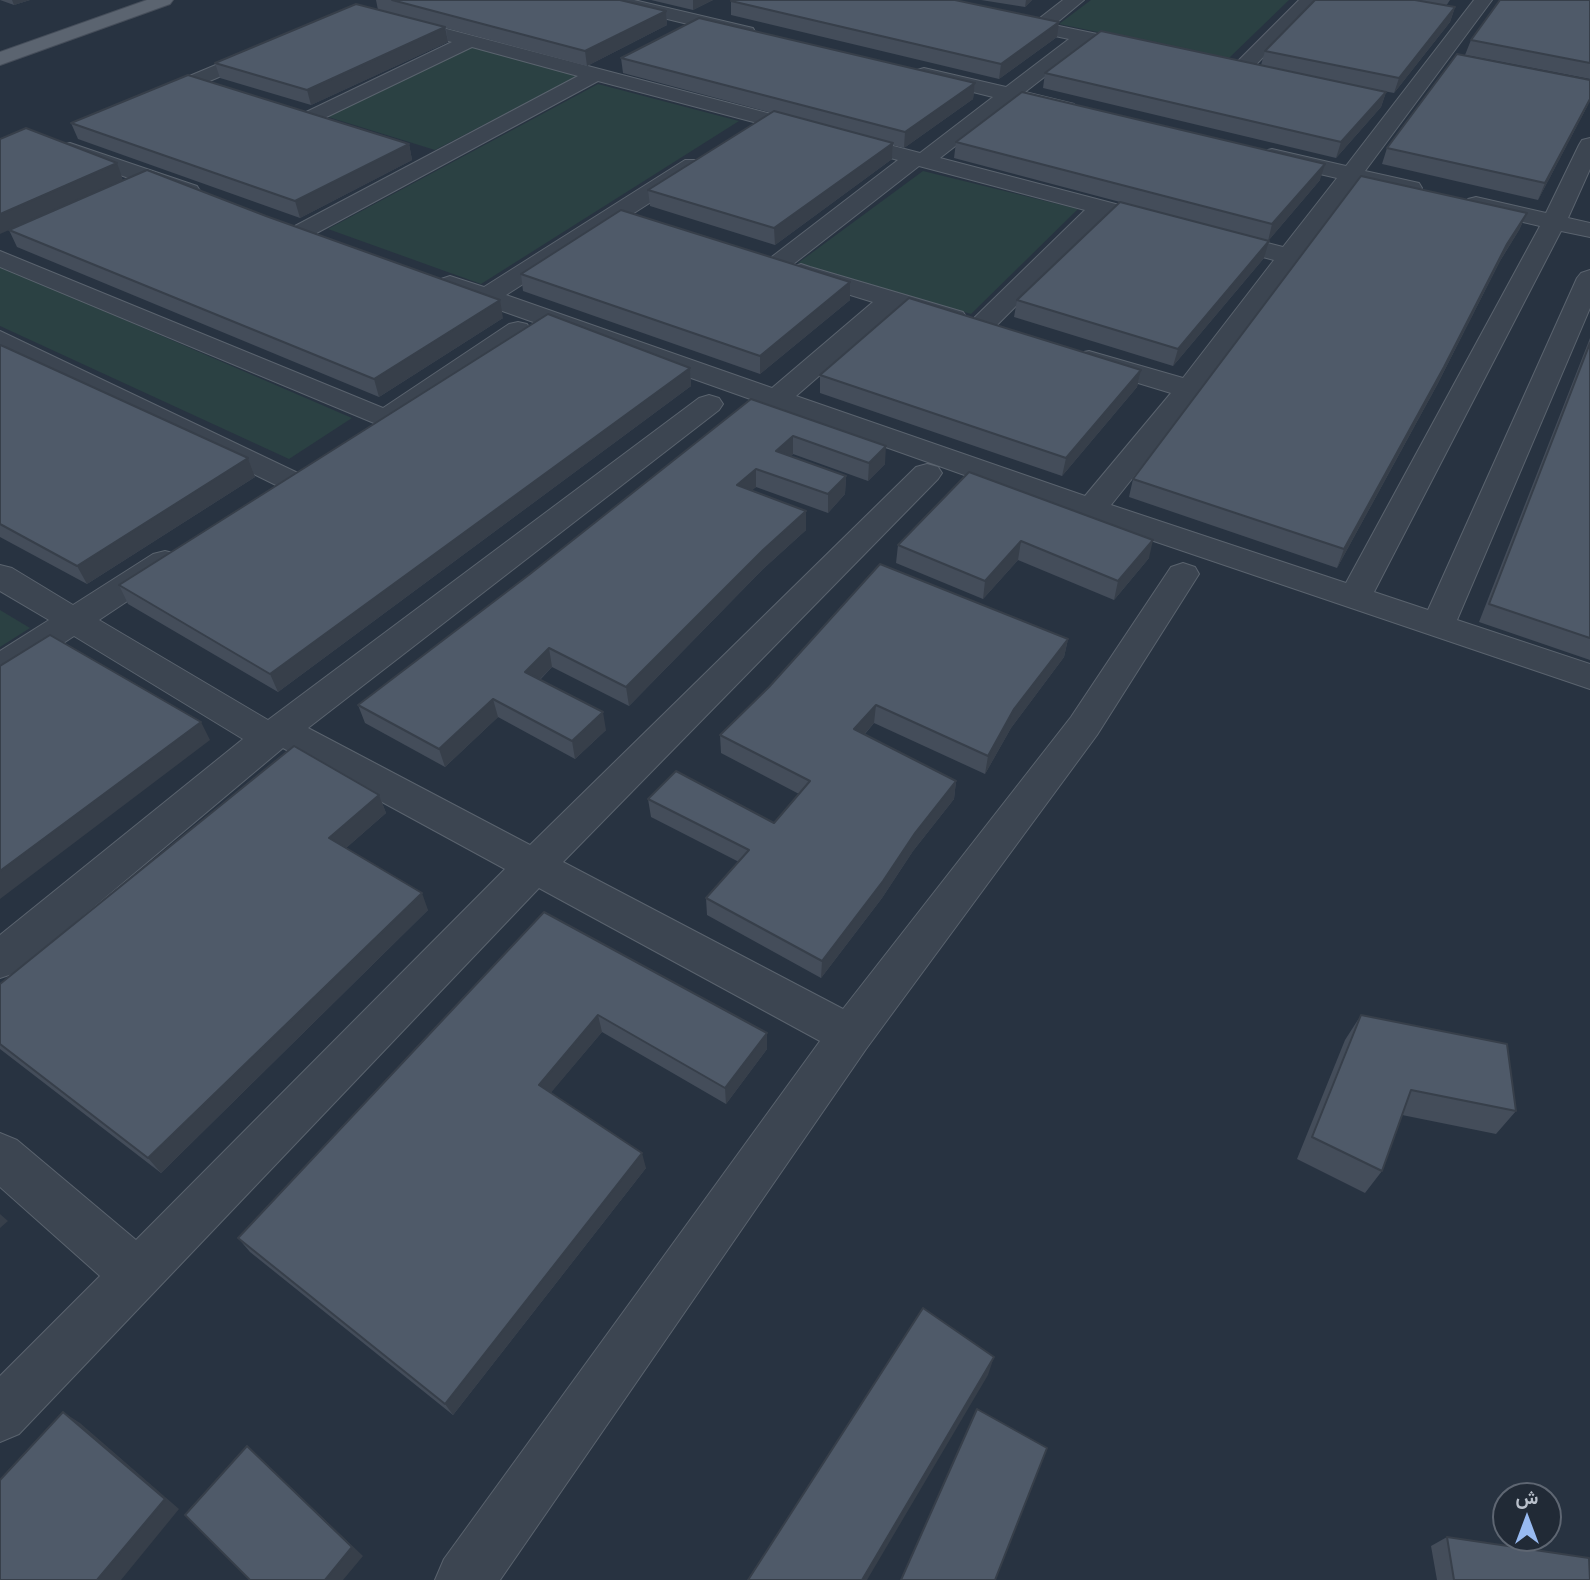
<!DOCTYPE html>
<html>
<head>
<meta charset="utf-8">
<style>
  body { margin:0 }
  #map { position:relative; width:1590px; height:1580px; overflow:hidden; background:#283341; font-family:Montserrat,Vazirmatn,sans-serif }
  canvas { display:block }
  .north { position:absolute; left:1492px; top:1482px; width:70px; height:70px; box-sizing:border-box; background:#212a36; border:2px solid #5e6672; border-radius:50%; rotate:0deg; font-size:19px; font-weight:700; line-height:28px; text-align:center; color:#b9c0cb }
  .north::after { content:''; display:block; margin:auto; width:24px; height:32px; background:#98baf1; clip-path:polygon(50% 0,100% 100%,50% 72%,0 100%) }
</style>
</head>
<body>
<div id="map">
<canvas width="1590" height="1580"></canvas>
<div class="north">ش</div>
</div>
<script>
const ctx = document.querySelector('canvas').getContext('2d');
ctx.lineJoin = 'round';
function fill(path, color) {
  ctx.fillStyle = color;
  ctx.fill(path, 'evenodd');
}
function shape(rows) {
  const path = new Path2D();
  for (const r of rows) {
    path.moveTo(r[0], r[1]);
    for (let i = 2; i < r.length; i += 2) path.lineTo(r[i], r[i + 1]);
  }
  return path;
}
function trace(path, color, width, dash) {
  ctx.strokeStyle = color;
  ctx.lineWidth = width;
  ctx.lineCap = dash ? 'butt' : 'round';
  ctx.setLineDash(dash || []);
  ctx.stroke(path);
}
fill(shape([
  [1091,0,1289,0,1228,59,1059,24],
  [472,47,578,76,435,150,325,116],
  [598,84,739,121,481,284,328,229],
  [923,171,1078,209,971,314,798,263],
  [0,266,352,418,289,459,0,326],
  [0,610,30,628,0,647]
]), '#2b4143');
const minor = shape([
  [602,0,634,0,753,28,755,32,746,38,605,4,602,0],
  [903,0,938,0,1036,21,1063,0,1084,0,1054,25,1150,45,1153,49,1150,53,1143,55,1088,43,1025,92,1074,104,1077,108,1074,112,1067,114,1013,101,940,158,1169,218,1173,223,1169,228,1161,230,1106,216,990,332,981,334,972,332,968,326,972,320,1085,210,919,166,787,269,778,271,769,269,766,264,769,259,898,160,598,81,311,236,303,238,295,236,291,231,295,226,578,76,472,47,316,122,302,122,298,118,302,114,452,42,390,26,388,22,397,16,920,153,993,97,917,78,914,74,917,70,924,68,1006,87,1069,39,912,5,903,0],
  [1299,0,1318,0,1247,74,1233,74,1230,70,1233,66,1299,0],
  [1474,0,1492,0,1365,171,1419,183,1422,188,1419,193,1411,195,1357,182,1199,395,1111,505,1346,583,1540,226,1468,209,1464,204,1468,199,1476,197,1546,213,1579,145,1582,140,1590,138,1590,169,1568,218,1590,223,1590,237,1561,231,1374,592,1428,610,1577,278,1581,273,1590,270,1590,308,1457,620,1590,664,1590,689,1080,516,477,302,441,289,437,284,441,279,450,276,484,287,685,160,701,160,704,165,701,170,506,295,772,388,873,302,792,277,788,272,792,267,801,264,810,267,963,312,967,318,963,324,954,326,896,309,796,396,1085,496,1171,393,1079,365,1075,359,1079,353,1089,351,1183,378,1274,260,1207,242,1204,237,1207,232,1216,230,1283,247,1337,178,1264,161,1261,156,1264,151,1272,149,1346,166,1474,0],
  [266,44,276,50,273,54,158,103,144,103,141,99,144,95,266,44],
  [70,143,197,186,200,191,197,196,181,196,62,155,59,150,62,145,70,143],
  [0,251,383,408,509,324,518,322,527,324,531,330,527,336,396,425,386,428,0,267,0,251],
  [0,331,300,474,304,480,300,486,289,489,278,486,0,349,0,331],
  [709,395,719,398,723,404,719,410,308,728,530,845,916,467,927,464,938,467,942,473,938,479,563,862,843,1009,1071,717,1171,567,1183,563,1195,567,1199,574,1097,735,866,1049,500,1580,435,1580,444,1559,820,1041,539,888,19,1434,0,1442,0,1376,100,1276,0,1187,0,1133,17,1140,136,1240,505,869,283,748,15,973,0,978,0,935,243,739,74,636,12,677,0,680,0,651,49,620,0,591,0,565,12,568,73,605,153,554,165,551,177,554,181,561,177,568,99,620,268,720,699,398,709,395]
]);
const major = shape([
  [147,0,173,0,170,4,0,65,0,52,147,0]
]);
trace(minor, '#5a636e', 2);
trace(major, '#464e5a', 2);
fill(minor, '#3c4551');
fill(major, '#5b6470');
fill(shape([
  [0,0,30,0,14,5],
  [376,0,620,0,666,11,667,25,587,66,446,28,448,42,311,105,220,78,215,63,378,10],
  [651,0,713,0,693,10],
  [981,0,1032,0,1025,7],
  [1315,0,1450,0,1446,6,1455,7,1450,22,1394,93,1357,86,1386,92,1381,107,1336,158,1043,88,1045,73,1261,65,1265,51],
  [1590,0,1590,79,1465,55,1471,40],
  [731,1,1057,37,999,79,731,15],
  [621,58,975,83,973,99,904,148,893,145,892,159,775,245,650,206,648,190,772,113,623,73],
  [1590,101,1538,200,1382,164,1387,148],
  [71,123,409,144,412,160,300,218,78,139],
  [956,142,1320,180,1268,241,1264,258,1173,366,1014,317,1017,300,1120,202,954,158],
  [1527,213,1519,230,1500,261,1437,385,1337,568,1129,497,1133,479],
  [9,230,503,318,379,397,17,247],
  [521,274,850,300,760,374,523,291],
  [1590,338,1590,660,1479,622],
  [0,345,248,458,255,477,87,584,0,537],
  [690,368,691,386,278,692,128,604,119,585],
  [1141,370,1137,387,1062,476,820,393,820,375],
  [751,399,885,464,868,481,793,454,791,456,846,476,845,494,828,513,756,487,752,490,806,530,763,569,629,706,552,667,540,680,606,730,575,759,498,717,445,767,365,723,358,705,530,574],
  [969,472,1149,558,1114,600,1018,560,983,599,896,563,898,545],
  [1068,639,1064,657,1011,728,985,774,874,723,865,734,956,781,954,799,913,851,882,898,821,978,707,915,706,898,739,862,651,817,648,799,774,823,799,794,721,753,720,735],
  [379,795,386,813,346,848,428,910,161,1173,0,1049,0,984],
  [544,912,767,1033,767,1049,726,1104,602,1032,551,1092,646,1168,453,1415,250,1252,238,1238],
  [1361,1015,1516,1111,1496,1134,1402,1115,1382,1171,1365,1193,1297,1159,1345,1040],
  [1447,1537,1590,1580,1437,1580,1431,1546]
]), '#444d5a');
fill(shape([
  [12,0,30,0,14,5],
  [693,0,713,0,693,10],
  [1026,0,1032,0,1025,7],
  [1455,7,1450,22,1394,93,1399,78],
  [666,11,667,25,587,66,585,51],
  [1059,22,1057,37,999,79,1001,64],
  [445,27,448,42,311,105,307,90],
  [975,83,973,99,904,148,905,132],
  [1386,92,1381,107,1336,158,1341,142],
  [1590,99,1590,101,1538,200,1545,183],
  [893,143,892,159,775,245,774,228],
  [409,144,412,160,300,218,295,201],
  [117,163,123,180,0,234,0,214],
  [1325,164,1320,180,1268,241,1272,224],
  [1527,213,1519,230,1500,261,1437,385,1337,568,1344,549,1507,244],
  [1269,241,1264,258,1173,366,1178,349],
  [850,282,850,300,760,374,760,356],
  [500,300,503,318,379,397,374,379],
  [690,368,691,386,278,692,270,674],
  [1141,370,1137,387,1062,476,1066,458],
  [793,436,793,454,776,469,776,451],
  [886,446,885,464,868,481,869,463],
  [248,458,255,477,87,584,77,566],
  [756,469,756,487,738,503,737,485],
  [846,476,845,494,828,513,828,494],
  [806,511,806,530,763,569,629,706,626,687,763,550],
  [1153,540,1149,558,1114,600,1118,581],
  [1021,541,1018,560,983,599,985,581],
  [1068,639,1064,657,1011,728,985,774,988,756,1014,709],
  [549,648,552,667,529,690,525,672],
  [493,699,498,717,445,767,439,749],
  [876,705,874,723,853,747,854,729],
  [603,712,606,730,575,759,572,741],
  [201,722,210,740,0,899,0,871],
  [956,781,954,799,913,851,882,898,821,978,822,961,915,833],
  [379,795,386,813,337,856,329,838],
  [422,893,428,910,161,1173,148,1158],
  [598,1015,602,1032,544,1101,539,1085],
  [767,1033,767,1049,726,1104,725,1088],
  [642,1153,646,1168,453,1415,445,1404],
  [0,1214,8,1221,0,1228],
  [994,1357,988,1375,867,1580,862,1580],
  [63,1412,80,1423,179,1509,121,1580,97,1580],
  [247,1446,259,1457,363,1556,343,1580,325,1580]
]), '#373f4a');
const building = shape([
  [392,0,620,0,666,11,585,51,392,0],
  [732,0,955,0,1059,22,1001,64,731,1,732,0],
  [1315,0,1415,0,1455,7,1399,78,1265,51,1315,0],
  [1500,0,1590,0,1590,63,1471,40,1500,0],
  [356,4,445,27,307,90,215,63,356,4],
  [699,18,975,83,905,132,621,58,699,18],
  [1101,31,1386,92,1341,142,1045,73,1101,31],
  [1457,54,1590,80,1590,99,1545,183,1387,148,1457,54],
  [188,75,409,144,295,201,71,123,188,75],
  [1022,92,1325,164,1272,224,956,142,1022,92],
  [774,111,893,143,774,228,648,190,774,111],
  [26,128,117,163,0,214,0,139,26,128],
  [147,170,266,216,500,300,374,379,9,230,147,170],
  [1361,176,1527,213,1507,244,1444,367,1344,549,1133,479,1361,176],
  [1120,202,1269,241,1178,349,1017,300,1120,202],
  [621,210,850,282,760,356,521,274,621,210],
  [909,298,1141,370,1066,458,820,375,909,298],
  [548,314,690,368,270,674,119,585,548,314],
  [1590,343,1590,638,1489,604,1590,343],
  [0,345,5,347,248,458,77,566,0,524,0,345],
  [751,399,886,446,869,463,793,436,776,451,846,476,828,494,756,469,737,485,806,511,763,550,626,687,549,648,525,672,603,712,572,741,493,699,439,749,358,705,530,574,751,399],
  [969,472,1153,540,1118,581,1021,541,985,581,898,545,969,472],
  [880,564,1068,639,1014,709,988,756,876,705,854,729,956,781,915,833,883,881,822,961,706,898,749,850,648,799,676,771,774,823,810,781,720,735,769,687,880,564],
  [50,635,201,722,0,871,0,666,50,635],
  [294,746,379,795,329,838,422,893,148,1158,0,1044,0,984,294,746],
  [544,912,767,1033,725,1088,598,1015,539,1085,642,1153,445,1404,238,1238,544,912],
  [1361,1015,1507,1044,1516,1111,1411,1090,1382,1171,1312,1137,1361,1015],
  [923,1308,994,1357,862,1580,748,1580,923,1308],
  [977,1409,1047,1448,995,1580,901,1580,977,1409],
  [63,1412,165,1499,97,1580,0,1580,0,1480,63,1412],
  [247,1446,352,1547,325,1580,250,1580,185,1515,247,1446],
  [1447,1537,1589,1558,1590,1580,1454,1580,1447,1537]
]);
fill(building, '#4f5a69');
trace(building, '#373f4a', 2);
</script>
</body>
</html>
